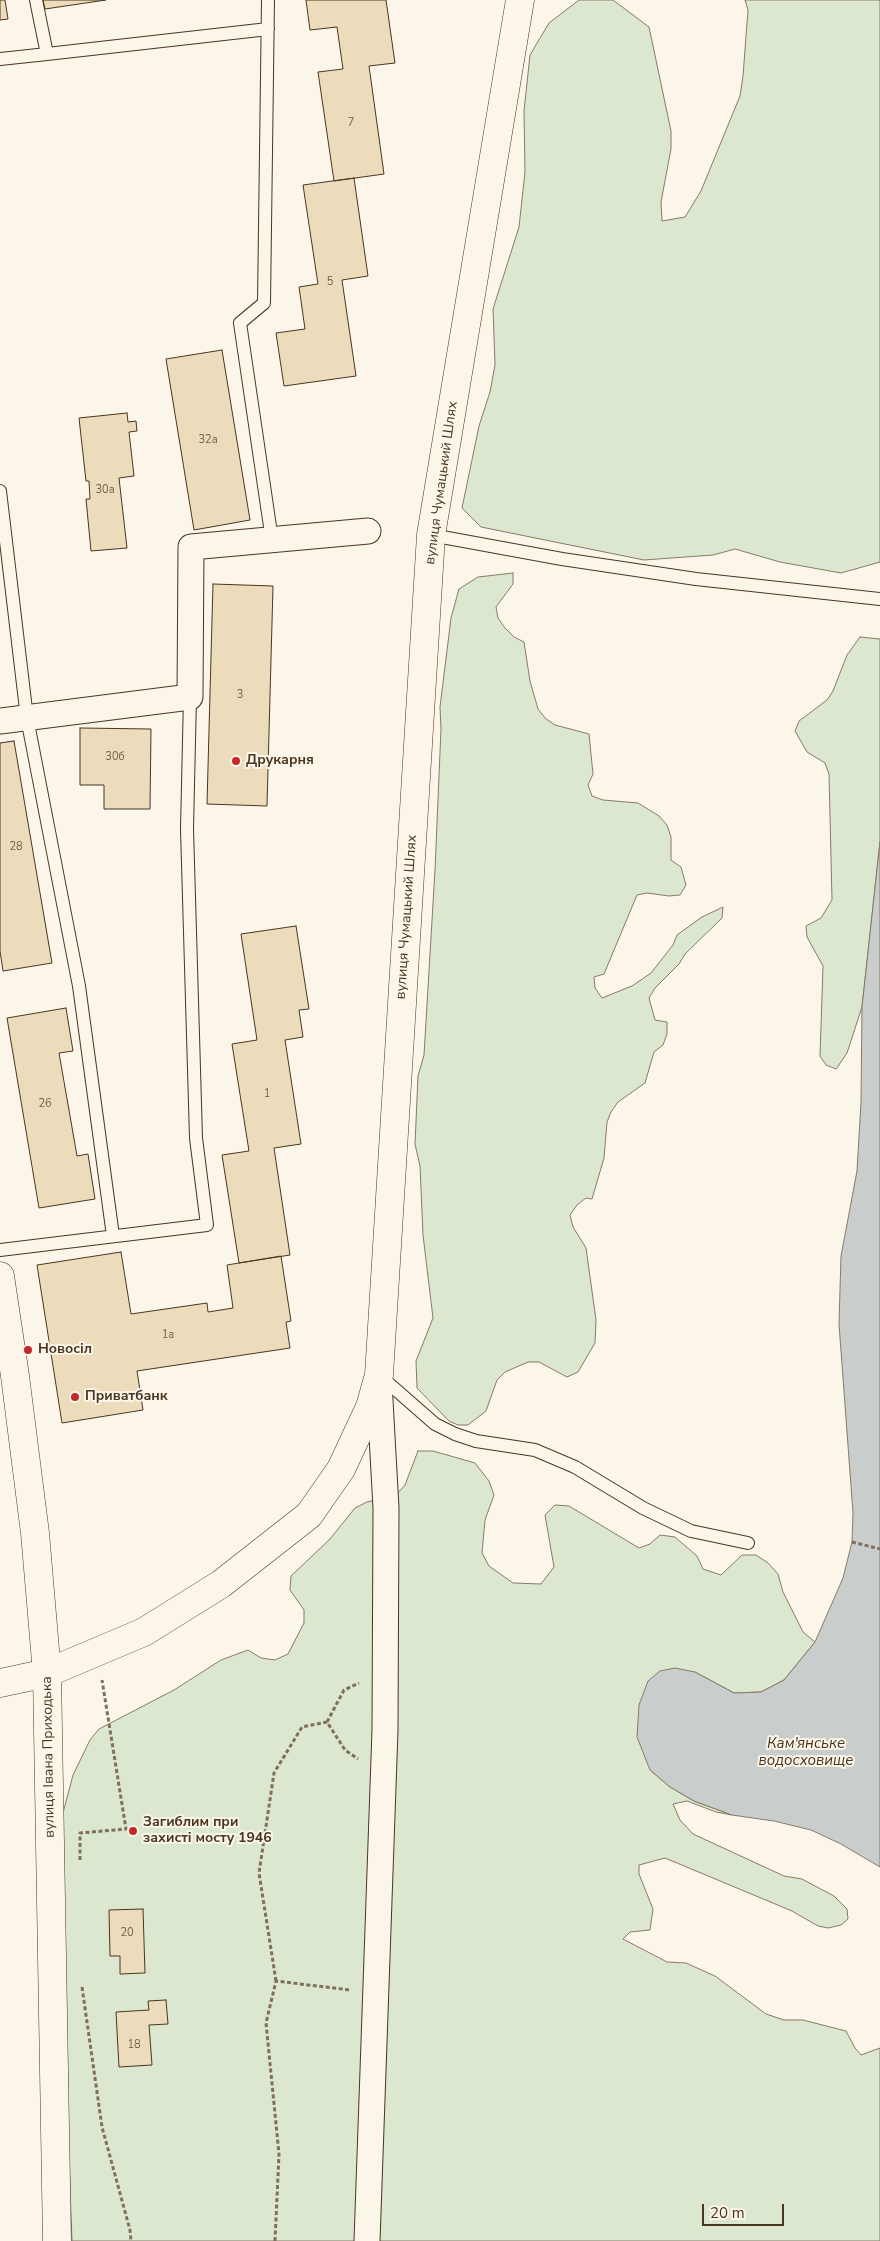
<!DOCTYPE html>
<html>
<head>
<meta charset="utf-8">
<style>
  body { margin:0 }
  #map { position:relative; width:880px; height:2241px; overflow:hidden; background:#fbf6e9; font-family:"Nunito Sans",sans-serif }
  canvas { display:block }
  .scale { position:absolute; left:702px; top:2204px; width:82px; height:22px; box-sizing:border-box; border:2px solid #4a3520; border-top:0; padding-left:6px; font-size:15px; line-height:18px; white-space:nowrap; color:#4a3520; -webkit-text-stroke:4px #fbf6e9; paint-order:stroke }
</style>
</head>
<body>
<div id="map">
<canvas width="880" height="2241"></canvas>
<div class="scale">20 m</div>
</div>
<script>
const ctx = document.querySelector('canvas').getContext('2d');
ctx.lineJoin = 'round';
function fill(path, color) {
  ctx.fillStyle = color;
  ctx.fill(path, 'evenodd');
}
function shape(rows) {
  const path = new Path2D();
  for (const r of rows) {
    path.moveTo(r[0], r[1]);
    for (let i = 2; i < r.length; i += 2) path.lineTo(r[i], r[i + 1]);
  }
  return path;
}
function trace(path, color, width, dash) {
  ctx.strokeStyle = color;
  ctx.lineWidth = width;
  ctx.lineCap = dash ? 'butt' : 'round';
  ctx.setLineDash(dash || []);
  ctx.stroke(path);
}
function drawText(font, color, halo, rows, align = 'center') {
  ctx.font = font + ' "Nunito Sans",sans-serif';
  ctx.lineWidth = 4;
  ctx.setLineDash([]);
  ctx.textBaseline = 'middle';
  ctx.strokeStyle = halo;
  ctx.fillStyle = color;
  for (const [text, x, y, turn = 0] of rows) {
    ctx.save();
    ctx.translate(x, y);
    ctx.rotate((+turn || 0) * Math.PI / 180);
    ctx.textAlign = isNaN(turn) ? turn : align;
    if (halo) ctx.strokeText(text, 0, 0);
    ctx.fillText(text, 0, 0);
    ctx.restore();
  }
}
const green = shape([
  [579,0,613,0,649,27,671,131,671,149,661,202,662,221,685,217,701,191,740,96,743,76,748,10,745,0,880,0,880,562,841,573,780,562,735,549,713,555,644,560,481,527,462,508,479,426,490,392,495,365,493,309,519,227,525,172,524,111,530,55,549,23,579,0],
  [513,573,513,584,496,607,498,618,505,628,514,637,524,642,530,681,538,709,545,718,555,725,589,734,593,774,588,785,592,796,603,800,638,803,659,816,667,825,671,837,671,860,681,867,686,885,680,895,669,896,647,893,637,895,604,974,594,977,595,988,602,998,632,986,651,973,673,945,677,935,702,917,723,907,722,918,685,954,679,964,655,988,649,998,655,1020,667,1022,667,1034,663,1045,654,1052,645,1083,618,1102,611,1112,607,1122,604,1158,592,1199,586,1198,577,1205,570,1215,573,1227,586,1248,596,1320,595,1343,578,1372,567,1377,539,1362,528,1362,505,1372,497,1380,486,1411,468,1425,458,1425,449,1421,417,1388,416,1361,433,1318,423,1235,420,1166,415,1144,418,1076,424,1055,435,870,441,729,440,707,451,618,459,589,478,577,513,573],
  [860,637,880,639,880,842,862,1007,847,1053,836,1069,826,1065,820,1056,823,966,807,937,806,926,821,918,832,900,829,774,825,763,807,752,795,731,799,721,827,700,833,691,847,655,860,637],
  [418,1451,433,1451,475,1463,489,1481,494,1495,485,1520,482,1553,489,1566,513,1583,541,1584,554,1567,545,1515,555,1505,569,1506,639,1548,650,1544,660,1535,675,1537,697,1556,703,1569,721,1575,742,1555,756,1555,768,1563,778,1574,783,1592,803,1632,815,1642,784,1680,761,1692,734,1693,695,1672,650,1770,670,1787,694,1801,732,1815,716,1812,687,1801,673,1804,680,1820,693,1834,784,1876,802,1879,834,1896,847,1909,848,1919,841,1925,828,1928,818,1926,792,1911,665,1858,639,1865,639,1874,653,1909,650,1930,630,1932,623,1939,667,1962,686,1963,715,1976,766,2014,784,2020,803,2020,846,2031,855,2048,861,2055,880,2048,880,2241,72,2241,63,1998,59,1828,73,1775,90,1740,99,1729,174,1690,221,1660,248,1650,261,1658,275,1660,288,1654,304,1623,304,1610,290,1590,291,1576,330,1539,355,1508,367,1502,396,1495,405,1485,418,1451]
]);
fill(green, '#dce7d0');
trace(green, '#887966', 1);
const water = shape([
  [880,842,880,1867,841,1844,811,1830,774,1821,732,1815,694,1801,670,1787,650,1770,637,1737,639,1705,648,1681,660,1671,675,1668,695,1672,734,1693,761,1692,784,1680,815,1642,843,1578,852,1542,853,1513,839,1324,841,1256,857,1171,861,1102,862,1007,880,842]
]);
fill(water, '#c9cecd');
trace(water, '#887966', 1);
const building = shape([
  [0,0,5,0,8,19,0,20,0,0],
  [43,0,106,0,45,9,43,0],
  [306,0,386,0,395,63,369,66,384,174,334,181,318,72,343,69,337,27,310,30,306,0],
  [354,178,368,276,342,280,356,376,284,386,276,333,305,329,299,287,318,284,303,185,354,178],
  [222,350,250,520,194,530,166,359,222,350],
  [127,413,128,422,136,421,137,431,129,432,134,476,119,478,127,548,91,551,86,499,90,499,89,481,86,481,79,418,127,413],
  [213,584,273,586,267,806,207,804,213,584],
  [80,728,151,729,150,809,104,809,104,785,80,785,80,728],
  [14,741,52,963,3,971,0,951,0,743,14,741],
  [296,926,309,1009,299,1010,303,1037,285,1040,301,1144,274,1148,290,1255,239,1263,222,1155,249,1151,232,1044,257,1040,241,934,296,926],
  [66,1008,73,1051,59,1053,77,1156,88,1154,95,1199,39,1208,7,1018,66,1008],
  [121,1252,131,1314,207,1303,208,1312,233,1308,227,1265,281,1256,291,1321,286,1322,290,1348,137,1371,143,1410,62,1423,37,1265,121,1252],
  [143,1909,145,1973,120,1974,120,1956,110,1956,109,1910,143,1909],
  [166,2000,168,2024,149,2025,152,2065,119,2067,116,2012,149,2010,148,2001,166,2000]
]);
fill(building, '#ecdcbc');
trace(building, '#4a3520', 1);
const lane = shape([
  [36,0,47,54,268,29],
  [268,0,264,303,240,323,272,540],
  [0,59,47,54],
  [0,491,27,718,79,986,113,1236],
  [431,535,562,559,696,579,880,599],
  [0,1250,207,1225,196,1138,187,829,190,697],
  [379,1375,435,1424,455,1434,476,1441,535,1450,575,1467,643,1508,691,1531,748,1543]
]);
const street = shape([
  [0,721,190,697,191,547,368,531],
  [367,2241,385,1730,386,1508,379,1382]
]);
const secondary = shape([
  [0,1276,15,1376,35,1533,47,1673]
]);
const primary = shape([
  [0,1683,47,1673]
]);
const highway = shape([
  [57,2241,47,1673,144,1632,221,1584,309,1515,341,1469,370,1407,379,1375,431,535,520,0]
]);
trace(lane, '#4a3520', 14);
trace(street, '#4a3520', 27);
trace(secondary, '#4a3520', 29);
trace(primary, '#4a3520', 29);
trace(highway, '#4a3520', 29);
trace(shape([
  [852,1542,880,1549],
  [327,1722,344,1690,359,1683],
  [80,1860,80,1833,126,1829,102,1680],
  [276,1981,259,1873,274,1773,302,1727,327,1722,345,1750,358,1759],
  [82,1987,102,2127,130,2230,131,2241],
  [275,2241,279,2154,266,2023,276,1981,350,1990]
]), '#7f6f5c', 3, [4, 2.5]);
trace(lane, '#fbf6e9', 12);
trace(street, '#fbf6e9', 25);
trace(secondary, '#fbf6e9', 28);
trace(primary, '#fbf6e9', 28);
trace(highway, '#fbf6e9', 28);
for (const [x, y, r, color] of [
  [236,761,5,"#c62828"],
  [28,1350,5,"#c62828"],
  [75,1397,5,"#c62828"],
  [133,1831,5,"#c62828"]
]) {
  const dot = new Path2D();
  dot.arc(x, y, r, 0, 2 * Math.PI);
  ctx.fillStyle = color;
  ctx.fill(dot);
  trace(dot, '#fbf6e9', 2);
}
drawText('11px', '#725f47', null, [
  ["7",351,123],
  ["5",330,282],
  ["32а",208,440],
  ["30а",105,490],
  ["3",240,695],
  ["30б",115,757],
  ["28",16,847],
  ["1",267,1094],
  ["26",45,1104],
  ["1а",168,1335],
  ["20",127,1933],
  ["18",134,2045]
]);
drawText('14px', '#4a3520', '#fbf6e9', [
  ["вулиця Чумацький Шлях",442,483,-82],
  ["вулиця Чумацький Шлях",407,917,-86],
  ["вулиця Івана Приходька",49,1757,-91]
]);
drawText('bold 14px', '#4a3520', '#fbf6e9', [
  ["Друкарня",246,761],
  ["Новосіл",38,1350],
  ["Приватбанк",85,1397],
  ["Загиблим при",143,1823],
  ["захисті мосту 1946",143,1839]
], 'left');
drawText('italic 15px', '#4a3520', '#fbf6e9', [
  ["Кам'янське",806,1744],
  ["водосховище",806,1761]
]);
</script>
</body>
</html>
